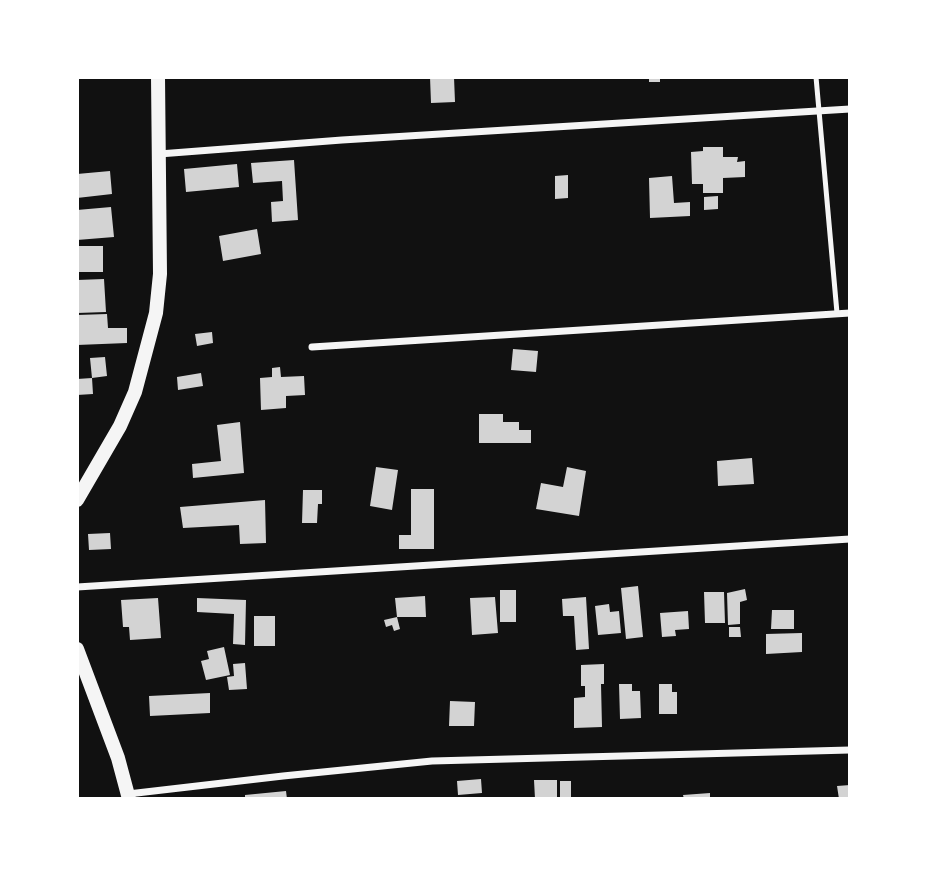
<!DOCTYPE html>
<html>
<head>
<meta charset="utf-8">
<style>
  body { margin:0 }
  #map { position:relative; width:927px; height:876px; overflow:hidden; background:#111; font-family:"PT Sans Narrow",sans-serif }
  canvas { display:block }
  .frame { position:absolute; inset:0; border:79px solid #fff; pointer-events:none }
</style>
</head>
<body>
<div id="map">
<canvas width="927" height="876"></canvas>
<div class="frame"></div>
</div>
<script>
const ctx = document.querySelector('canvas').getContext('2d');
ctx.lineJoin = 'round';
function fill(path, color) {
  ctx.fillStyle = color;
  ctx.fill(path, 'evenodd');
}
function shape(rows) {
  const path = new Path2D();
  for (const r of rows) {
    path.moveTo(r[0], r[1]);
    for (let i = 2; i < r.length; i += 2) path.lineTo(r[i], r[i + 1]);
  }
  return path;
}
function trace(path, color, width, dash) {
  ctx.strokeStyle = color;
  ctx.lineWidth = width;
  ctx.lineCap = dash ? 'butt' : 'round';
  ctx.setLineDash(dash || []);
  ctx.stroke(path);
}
fill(shape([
  [430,77,454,77,455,102,431,103],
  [649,77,660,77,660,82,649,82],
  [703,147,723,147,723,157,738,157,737,162,745,161,745,177,723,178,723,193,703,193,703,184,692,184,691,152,703,151],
  [294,160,298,220,272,222,271,202,283,201,282,181,253,183,251,163],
  [237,164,239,187,186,192,184,169],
  [110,171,112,194,77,198,77,174],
  [568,175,568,198,555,199,555,176],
  [672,176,674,203,690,202,690,216,650,218,649,178],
  [718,196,718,209,704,210,704,197],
  [111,207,114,237,77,240,77,210],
  [257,229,261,254,223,261,219,236],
  [77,246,103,246,103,272,77,272],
  [104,279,106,312,77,313,77,280],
  [107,314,108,328,127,328,127,343,77,345,77,315],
  [212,332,213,343,197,346,195,334],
  [513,349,538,351,536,372,511,370],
  [105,357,107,376,92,378,90,358],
  [280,367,281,377,304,376,305,395,286,396,286,408,261,410,260,378,272,377,272,368],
  [201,373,203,386,178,390,177,377],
  [92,378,93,394,77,395,77,379],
  [479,414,503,414,503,422,519,422,519,430,531,430,531,443,479,443],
  [240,422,244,473,193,478,192,464,221,461,217,425],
  [752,458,754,484,718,486,717,461],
  [376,467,398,470,392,510,370,506],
  [567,467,586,471,579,516,536,509,541,483,563,487],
  [411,489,434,489,434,549,399,549,399,535,411,535],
  [303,490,322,490,322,504,318,504,317,523,302,523],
  [265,500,266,543,240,544,239,525,183,528,180,507],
  [110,533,111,549,89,550,88,534],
  [638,586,643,637,626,639,621,588],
  [745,589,747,600,740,602,740,624,728,625,727,593],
  [500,590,516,590,516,622,500,622],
  [704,592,724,592,725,623,705,623],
  [425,596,426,617,397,617,400,629,394,631,392,625,386,627,384,620,397,617,395,598],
  [495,597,498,633,472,635,470,598],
  [586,597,589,649,576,650,574,616,563,616,562,599],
  [158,598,161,638,130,640,129,627,123,627,121,600],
  [197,598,246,600,245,645,233,644,234,614,197,612],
  [609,604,610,612,619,611,621,633,598,635,595,606],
  [772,610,794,610,794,629,771,629],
  [688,611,689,629,675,630,676,636,662,637,660,613],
  [254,616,275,616,275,646,254,646],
  [729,627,740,627,741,637,729,637],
  [802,633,802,652,766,654,766,634],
  [224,647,230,675,206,680,201,661,209,659,207,651],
  [245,663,247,689,229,690,227,677,234,676,233,664],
  [604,664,604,684,601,684,602,727,574,728,574,698,585,697,585,686,581,686,581,665],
  [619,684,632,684,632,691,640,691,641,718,620,719],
  [659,684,672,684,672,692,677,692,677,714,659,714],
  [210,693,210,713,150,716,149,696],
  [450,701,475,702,474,726,449,726],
  [481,779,482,793,458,795,457,781],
  [534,780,557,780,557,799,535,799],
  [560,781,571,781,571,799,560,799],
  [850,785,850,799,839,799,837,786],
  [286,791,287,799,245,799,245,795],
  [710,793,710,799,684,799,683,795]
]), '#d3d3d3');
trace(shape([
  [816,77,837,313]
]), '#f5f5f5', 5);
trace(shape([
  [159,154,342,140,850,109],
  [312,347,850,313],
  [77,587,850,539],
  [128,794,283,776,432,761,850,750]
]), '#f5f5f5', 7);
trace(shape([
  [77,500,120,426,135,392,156,313,160,274,158,77],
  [77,649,118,758,129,799]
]), '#f5f5f5', 14);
</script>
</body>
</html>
